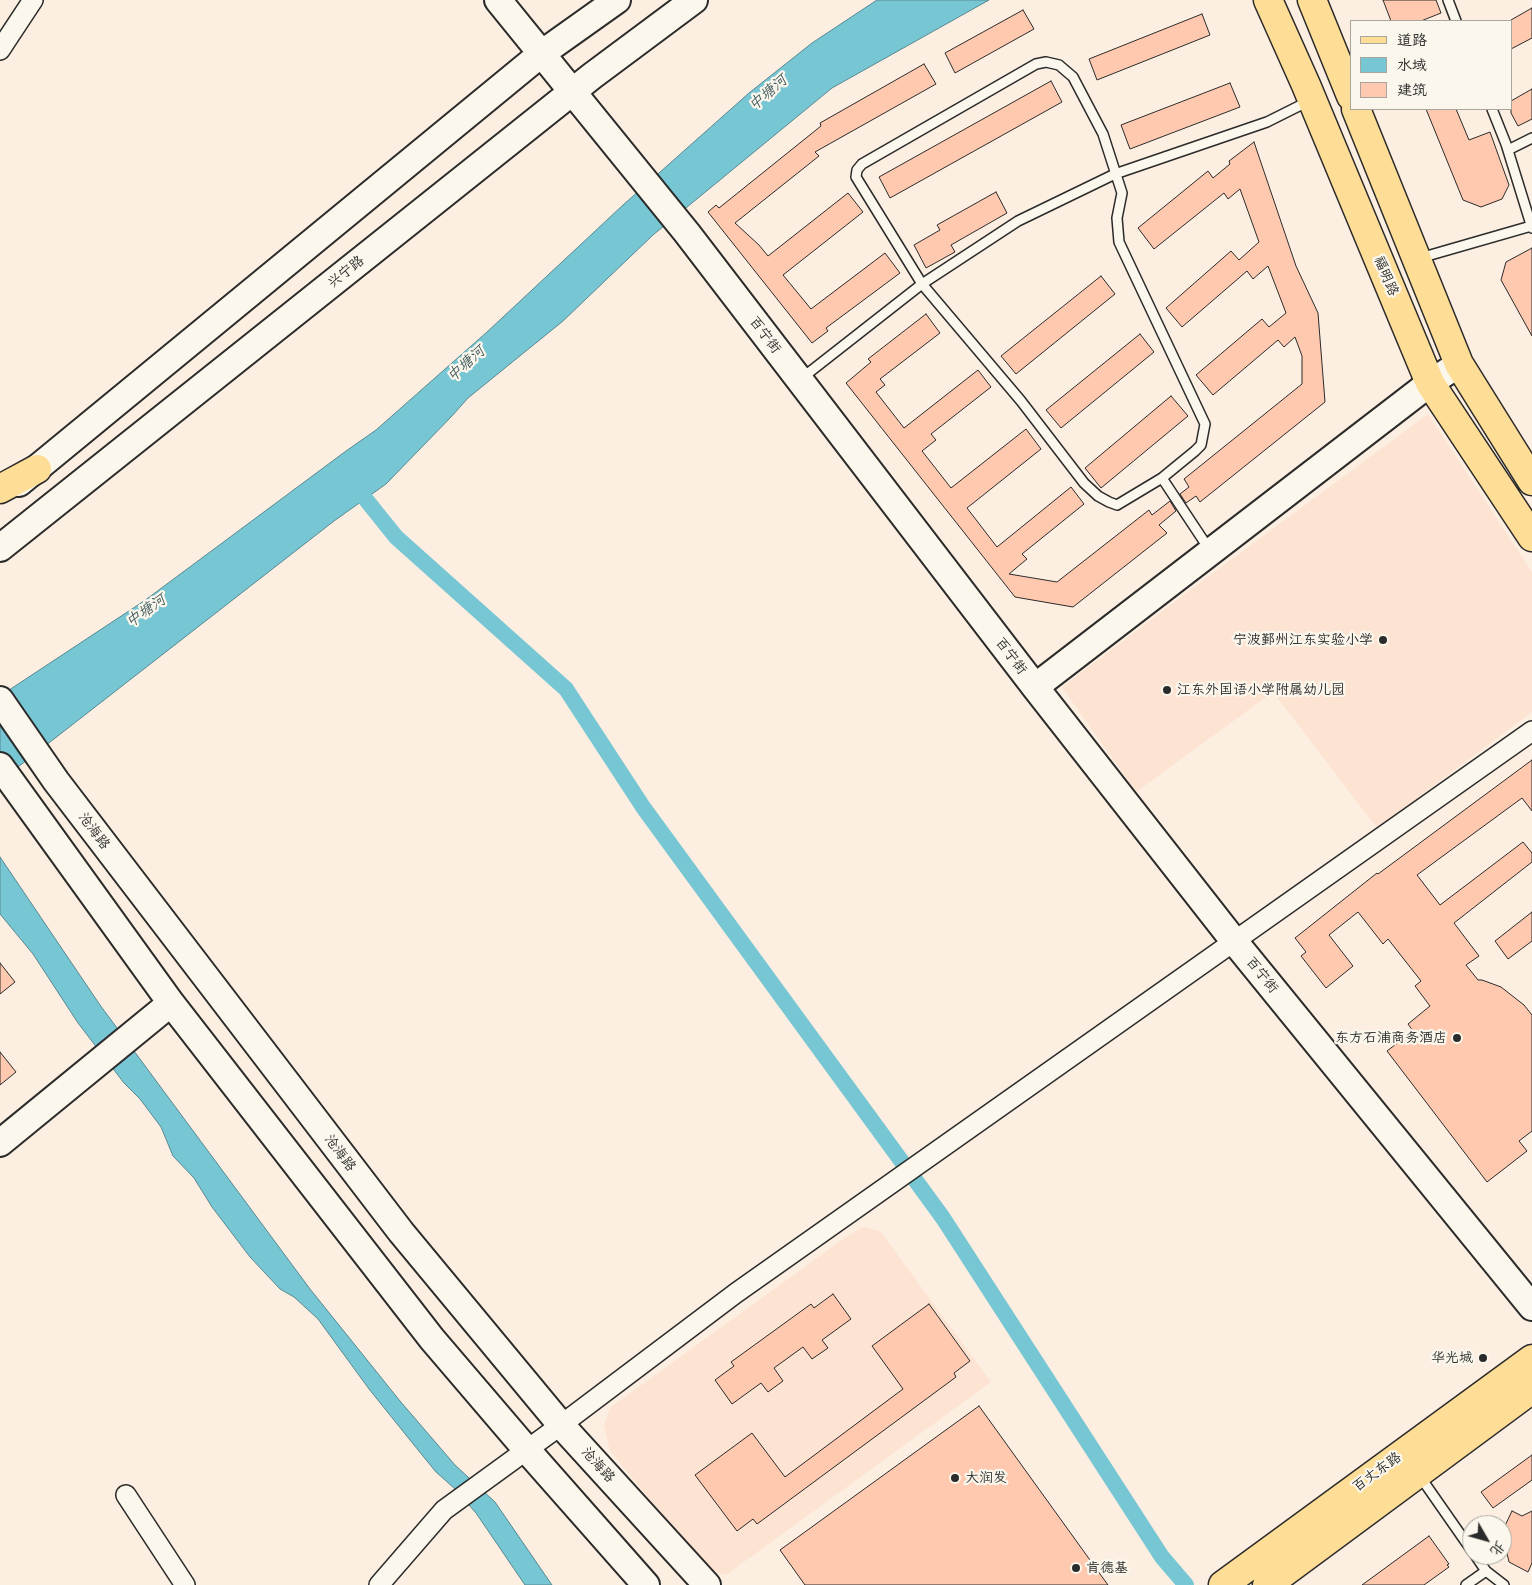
<!DOCTYPE html>
<html>
<head>
<meta charset="utf-8">
<style>
  body { margin:0 }
  #map { position:relative; width:1532px; height:1585px; overflow:hidden; background:#fceee0; font-family:Delius,"LXGW WenKai TC",sans-serif }
  canvas { display:block }
  .legend { position:absolute; left:1350px; top:20px; width:162px; height:90px; box-sizing:border-box; background:#fbf7ec; border:1px solid #a8a59f; margin:0; padding:6px 9px; list-style:none; font-size:15px; color:#2b2b2b }
  .legend li { display:flex; align-items:center; gap:10px; height:25px }
  .legend b { width:25px; border:1px solid #a8a59f }
  .north { position:absolute; left:1462px; top:1515px; width:50px; height:50px; box-sizing:border-box; background:#fbf7ec; border:1px solid #a8a59f; border-radius:50%; rotate:128deg; font-size:14px; font-weight:700; line-height:20px; text-align:center; color:#2b2b2b }
  .north::after { content:''; display:block; margin:auto; width:18px; height:22px; background:#2b2b2b; clip-path:polygon(50% 0,100% 100%,50% 72%,0 100%) }
</style>
</head>
<body>
<div id="map">
<canvas width="1532" height="1585"></canvas>
<ul class="legend">
<li><b style="height:6px;background:#fedd96"></b>道路</li>
<li><b style="height:14px;background:#77c6d4"></b>水域</li>
<li><b style="height:14px;background:#ffc9b0"></b>建筑</li>
</ul>
<div class="north">北</div>
</div>
<script>
const ctx = document.querySelector('canvas').getContext('2d');
ctx.lineJoin = 'round';
function fill(path, color) {
  ctx.fillStyle = color;
  ctx.fill(path, 'evenodd');
}
function shape(rows) {
  const path = new Path2D();
  for (const r of rows) {
    path.moveTo(r[0], r[1]);
    for (let i = 2; i < r.length; i += 2) path.lineTo(r[i], r[i + 1]);
  }
  return path;
}
function trace(path, color, width, dash) {
  ctx.strokeStyle = color;
  ctx.lineWidth = width;
  ctx.lineCap = dash ? 'butt' : 'round';
  ctx.setLineDash(dash || []);
  ctx.stroke(path);
}
function drawText(font, color, halo, rows, align = 'center') {
  ctx.font = font + ' Delius,"LXGW WenKai TC",sans-serif';
  ctx.lineWidth = 4.5;
  ctx.setLineDash([]);
  ctx.textBaseline = 'middle';
  ctx.strokeStyle = halo;
  ctx.fillStyle = color;
  for (const [text, x, y, turn = 0] of rows) {
    ctx.save();
    ctx.translate(x, y);
    ctx.rotate((+turn || 0) * Math.PI / 180);
    ctx.textAlign = isNaN(turn) ? turn : align;
    if (halo) ctx.strokeText(text, 0, 0);
    ctx.fillText(text, 0, 0);
    ctx.restore();
  }
}
fill(shape([
  [1428,414,1532,572,1532,712,1377,828,1273,692,1136,792,1062,687,1193,588],
  [863,1227,880,1231,991,1382,726,1575,708,1570,610,1451,604,1424,611,1407,846,1237]
]), '#fde3d2');
const water = shape([
  [877,0,989,0,832,88,653,235,563,321,468,398,452,416,386,484,334,521,0,781,0,696,144,601,346,451,376,430,487,332,623,205,749,93,812,43,877,0],
  [0,857,100,1005,310,1289,400,1401,455,1465,495,1502,552,1585,525,1585,476,1513,454,1488,436,1472,414,1445,369,1389,318,1319,294,1297,280,1289,250,1257,212,1207,194,1178,173,1156,161,1127,140,1099,124,1083,78,1023,33,954,0,914,0,857]
]);
fill(water, '#77c6d4');
trace(water, '#598890', 1);
trace(shape([
  [351,481,396,537,566,689,643,807,943,1218,1162,1557,1186,1585]
]), '#77c6d4', 16);
const building = shape([
  [1383,0,1436,0,1441,13,1421,21,1391,21,1383,0],
  [1532,8,1532,38,1511,49,1511,20,1532,8],
  [1023,10,1034,29,955,73,945,53,1023,10],
  [1202,14,1210,35,1097,80,1089,59,1202,14],
  [924,64,936,84,815,152,819,156,735,223,759,245,768,256,848,193,863,212,783,275,811,309,885,253,900,273,826,328,828,331,812,343,708,212,716,205,719,208,821,126,820,123,924,64],
  [1051,81,1062,102,890,198,879,177,1051,81],
  [1230,83,1240,107,1130,149,1121,125,1230,83],
  [1532,89,1532,119,1518,126,1511,113,1511,101,1532,89],
  [1426,109,1456,109,1469,140,1490,132,1509,185,1502,199,1481,207,1463,200,1426,109],
  [1254,142,1296,266,1318,313,1325,402,1200,502,1196,496,1186,503,1180,494,1189,487,1184,479,1302,384,1302,356,1295,337,1284,347,1278,340,1213,395,1196,375,1262,319,1269,327,1286,313,1268,266,1253,279,1247,271,1182,327,1166,308,1231,251,1239,260,1259,242,1240,189,1228,199,1224,193,1154,249,1138,228,1208,171,1213,178,1230,164,1229,161,1254,142],
  [996,192,1007,213,951,245,955,252,926,268,914,245,940,230,937,225,996,192],
  [1532,248,1532,336,1501,280,1506,262,1532,248],
  [1101,276,1115,294,1016,374,1001,356,1101,276],
  [926,314,940,333,880,379,885,385,876,392,904,428,978,370,991,387,931,434,936,440,922,451,951,488,1026,429,1041,449,967,508,997,547,1071,487,1084,504,1022,554,1027,559,1009,574,1057,582,1149,510,1152,515,1170,501,1176,511,1159,525,1167,533,1073,607,1015,597,846,383,871,362,868,359,926,314],
  [1140,334,1154,352,1061,428,1046,410,1140,334],
  [1171,396,1188,416,1101,488,1085,468,1171,396],
  [1532,760,1532,811,1522,798,1417,875,1440,905,1523,842,1532,853,1532,862,1454,923,1479,956,1466,965,1478,980,1482,980,1501,987,1524,1005,1532,1015,1532,1131,1519,1141,1527,1151,1487,1182,1387,1051,1413,1031,1408,1024,1430,1006,1415,986,1421,981,1388,939,1383,944,1358,912,1329,935,1353,966,1326,988,1301,956,1306,952,1295,938,1377,873,1378,874,1532,760],
  [1532,912,1532,941,1508,959,1495,941,1532,912],
  [0,963,15,982,0,994,0,963],
  [0,1052,16,1072,0,1085,0,1052],
  [833,1294,851,1319,822,1340,828,1348,812,1359,803,1347,774,1368,783,1381,768,1392,761,1383,732,1404,715,1380,734,1366,731,1362,811,1304,814,1308,833,1294],
  [929,1304,970,1361,954,1373,956,1377,757,1524,753,1519,737,1531,695,1475,752,1433,785,1477,903,1389,872,1346,929,1304],
  [979,1406,1108,1585,805,1585,780,1550,979,1406],
  [1532,1455,1532,1480,1493,1508,1481,1492,1532,1455],
  [1512,1511,1522,1516,1532,1511,1532,1563,1528,1572,1509,1562,1506,1549,1502,1547,1502,1532,1512,1511],
  [1429,1536,1449,1564,1447,1565,1449,1567,1424,1585,1362,1585,1429,1536]
]);
fill(building, '#ffc9b0');
trace(building, '#2b2b2b', 1);
const lane = shape([
  [1448,0,1456,21],
  [1046,62,1059,65,1073,77,1103,134,1122,193,1117,218,1119,242,1205,424,1201,445,1195,451,1162,478,1117,505,1109,502,1098,496,1084,483,1021,401,922,284,856,177,857,170,862,164,1036,64,1046,62],
  [1492,109,1506,144,1532,228],
  [1508,150,1532,138],
  [1420,258,1531,226],
  [802,378,922,284,1018,221,1115,174,1267,122,1311,100],
  [1162,478,1209,549],
  [1419,1475,1472,1551],
  [1475,1555,1486,1571],
  [1466,1585,1486,1571,1504,1585]
]);
const street = shape([
  [0,50,33,0],
  [126,1495,185,1585],
  [379,1585,444,1510,561,1425,736,1293,1532,731]
]);
const secondary = shape([
  [498,0,687,233,1035,687,1234,941,1532,1307],
  [19,483,541,54,617,0],
  [0,548,592,76,694,0],
  [1035,687,1430,383,1459,364],
  [0,700,56,781,401,1232,561,1425,707,1585],
  [0,766,171,1003,432,1339,526,1449,646,1585],
  [0,1143,171,1003]
]);
const primary = shape([
  [1268,0,1306,85,1430,383,1532,537],
  [1312,0,1351,96],
  [1356,109,1459,364,1532,481],
  [0,489,37,469],
  [1223,1585,1532,1359],
  [1267,1585,1532,1389]
]);
trace(lane, '#2b2b2b', 12);
trace(street, '#2b2b2b', 22);
trace(secondary, '#2b2b2b', 30);
trace(primary, '#2b2b2b', 31);
trace(lane, '#fbf7ec', 9);
trace(street, '#fbf7ec', 19);
trace(secondary, '#fbf7ec', 26);
trace(primary, '#fedd96', 28);
for (const [x, y, r, color] of [
  [1383,640,5,"#2b2b2b"],
  [1167,690,5,"#2b2b2b"],
  [1457,1038,5,"#2b2b2b"],
  [1483,1358,5,"#2b2b2b"],
  [955,1478,5,"#2b2b2b"],
  [1076,1568,5,"#2b2b2b"]
]) {
  const dot = new Path2D();
  dot.arc(x, y, r, 0, 2 * Math.PI);
  ctx.fillStyle = color;
  ctx.fill(dot);
  trace(dot, '#fbf7ec', 2);
}
drawText('14px', '#2b2b2b', '#fbf7ec', [
  ["兴宁路",346,272,-39],
  ["福明路",1386,276,67],
  ["百宁街",765,335,53],
  ["百宁街",1011,656,53],
  ["沧海路",94,831,53],
  ["百宁街",1262,975,51],
  ["沧海路",340,1153,53],
  ["沧海路",598,1465,48],
  ["百丈东路",1377,1472,-36]
]);
drawText('14px', '#2b2b2b', '#fbf7ec', [
  ["宁波鄞州江东实验小学",1373,640],
  ["江东外国语小学附属幼儿园",1177,690,"left"],
  ["东方石浦商务酒店",1447,1038],
  ["华光城",1473,1358],
  ["大润发",965,1478,"left"],
  ["肯德基",1086,1568,"left"]
], 'right');
drawText('italic 15px', '#425a5e', '#fbf7ec', [
  ["中塘河",768,93,-41],
  ["中塘河",466,364,-42],
  ["中塘河",146,611,-35]
]);
</script>
</body>
</html>
